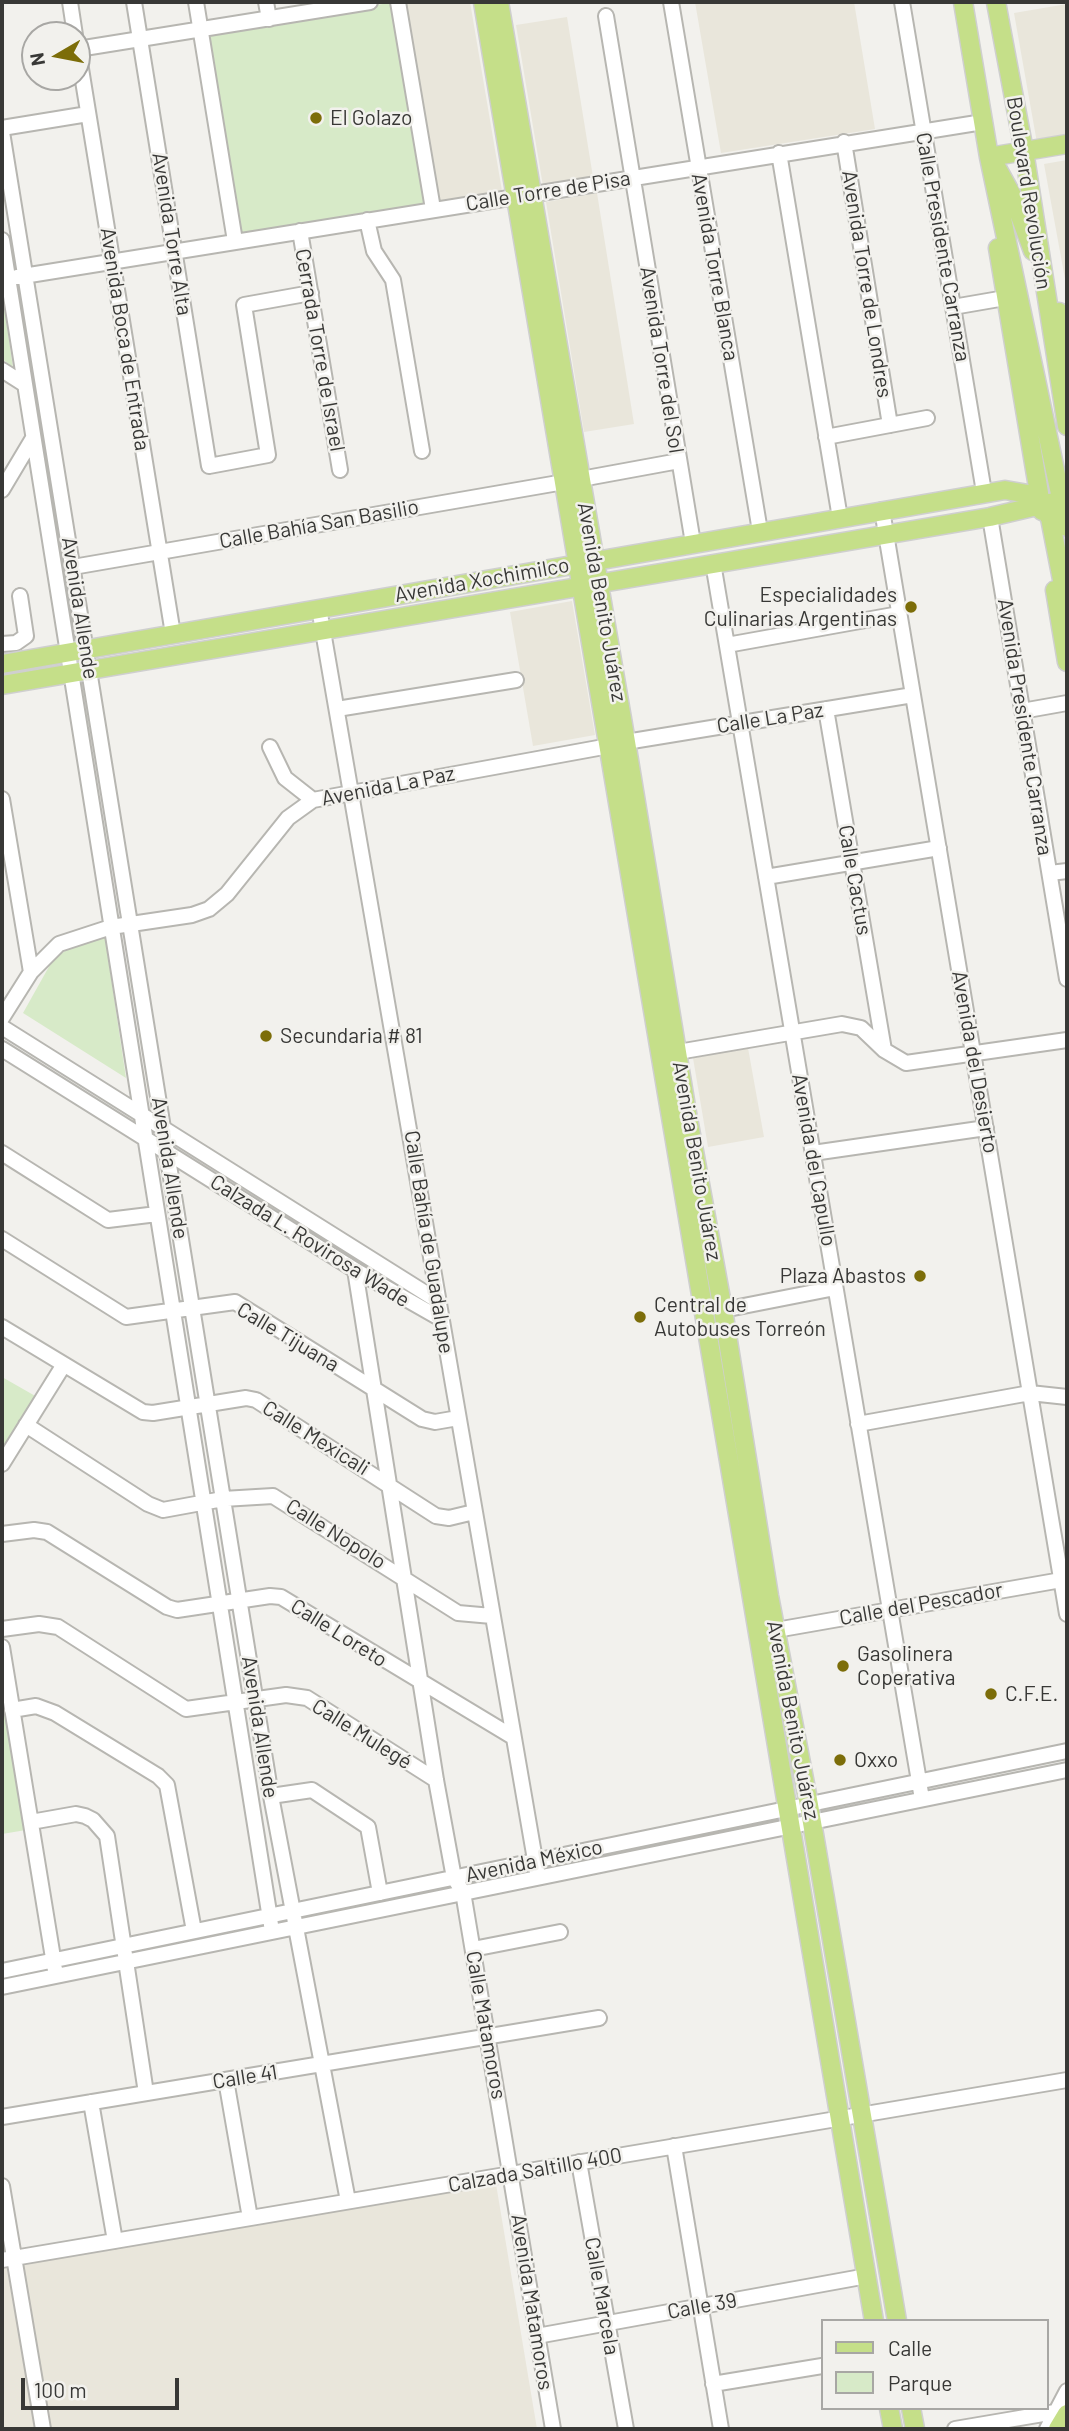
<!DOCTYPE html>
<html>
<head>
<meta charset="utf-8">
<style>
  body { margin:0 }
  #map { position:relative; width:1069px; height:2431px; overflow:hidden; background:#f2f1ed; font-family:Barlow,sans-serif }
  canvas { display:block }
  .frame { position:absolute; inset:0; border:4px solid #383836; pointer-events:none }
  .legend { position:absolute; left:821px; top:2319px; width:228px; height:91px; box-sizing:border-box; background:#f2f1ed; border:2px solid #a8a7a4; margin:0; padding:9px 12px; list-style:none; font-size:21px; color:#383836 }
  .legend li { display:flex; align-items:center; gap:14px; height:35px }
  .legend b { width:35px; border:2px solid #a8a7a4 }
  .north { position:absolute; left:21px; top:21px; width:70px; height:70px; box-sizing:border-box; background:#f2f1ed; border:2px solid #a8a7a4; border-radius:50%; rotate:260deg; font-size:19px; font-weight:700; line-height:28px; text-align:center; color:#383836 }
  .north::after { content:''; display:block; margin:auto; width:24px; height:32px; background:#7c6d09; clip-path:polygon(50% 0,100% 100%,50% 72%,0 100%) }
  .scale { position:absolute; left:21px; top:2378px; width:158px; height:32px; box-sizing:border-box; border:4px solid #383836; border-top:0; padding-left:9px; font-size:21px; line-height:24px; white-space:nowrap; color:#383836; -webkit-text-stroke:5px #f2f1ed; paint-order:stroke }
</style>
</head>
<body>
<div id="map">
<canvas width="1069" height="2431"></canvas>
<div class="frame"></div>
<ul class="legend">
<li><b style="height:9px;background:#c5df89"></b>Calle</li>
<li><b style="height:19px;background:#d7eac8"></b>Parque</li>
</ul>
<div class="north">N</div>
<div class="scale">100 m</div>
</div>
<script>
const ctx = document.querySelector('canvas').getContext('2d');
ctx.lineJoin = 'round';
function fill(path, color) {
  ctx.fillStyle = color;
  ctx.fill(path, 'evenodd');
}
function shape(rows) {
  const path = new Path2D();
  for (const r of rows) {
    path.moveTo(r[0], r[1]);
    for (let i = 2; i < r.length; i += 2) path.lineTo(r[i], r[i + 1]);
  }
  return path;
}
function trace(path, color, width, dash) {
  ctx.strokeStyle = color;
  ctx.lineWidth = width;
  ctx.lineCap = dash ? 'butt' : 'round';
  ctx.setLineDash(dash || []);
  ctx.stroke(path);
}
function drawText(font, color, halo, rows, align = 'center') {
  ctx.font = font + ' Barlow,sans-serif';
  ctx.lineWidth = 5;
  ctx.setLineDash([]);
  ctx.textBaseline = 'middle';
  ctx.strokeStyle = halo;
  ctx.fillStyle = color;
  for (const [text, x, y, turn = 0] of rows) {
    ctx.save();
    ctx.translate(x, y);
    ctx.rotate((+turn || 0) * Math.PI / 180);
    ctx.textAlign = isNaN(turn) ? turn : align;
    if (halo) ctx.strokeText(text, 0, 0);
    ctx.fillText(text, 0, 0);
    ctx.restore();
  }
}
fill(shape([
  [416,2,470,2,502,191,440,202,406,3],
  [695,2,854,2,875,129,721,153],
  [1067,4,1067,137,1037,143,1014,13],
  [567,17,593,177,543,186,516,25],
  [1067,160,1067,290,1044,164],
  [597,193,634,424,584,432,546,202],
  [572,601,595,735,533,746,510,612],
  [748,1048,764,1137,708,1147,693,1058],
  [495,2178,537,2429,50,2429,21,2257],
  [7,2268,35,2429,2,2429,2,2269]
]), '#e9e6db');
fill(shape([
  [395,2,427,204,239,237,205,33],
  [2,292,13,367,2,359],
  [105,937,126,1078,23,1013,51,963,59,955,76,944],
  [2,1377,37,1397,2,1452],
  [2,1688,26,1830,2,1834]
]), '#d7eac8');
const minor = shape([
  [70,2,75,35],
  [134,2,209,466,268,455,244,305,311,293],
  [196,2,235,241],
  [266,2,269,19],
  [398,2,433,209],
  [671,2,760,531],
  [902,2,984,492],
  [606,16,693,543],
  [77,44,173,634],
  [78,49,370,2],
  [2,128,88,114],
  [2,132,271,1796,348,2201],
  [844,142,890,425],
  [779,153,840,518],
  [367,220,374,251,393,280,422,451],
  [300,231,340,470],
  [2,240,272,1931],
  [17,277,983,122],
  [953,307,1005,298],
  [2,370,24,384],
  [826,437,927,418],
  [581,479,679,461],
  [2,490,33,438],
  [882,510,1067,1614],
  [990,517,1067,979],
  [713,563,922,1799],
  [73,567,564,482],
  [319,608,538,1877],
  [2,644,16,643,26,636,20,596],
  [727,645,899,614],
  [337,709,516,680],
  [826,709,884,1050],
  [1022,711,1067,703],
  [626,742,913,695],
  [270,747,285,778,313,800],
  [2,799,31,972],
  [1050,873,1067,871],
  [766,877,939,848],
  [2,1018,31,972,59,944,111,927,192,915,209,909,227,894,288,818,313,800,609,746],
  [2,1027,438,1301],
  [2,1049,355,1270,441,1319],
  [678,1052,842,1024,861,1028,884,1050,906,1063,1067,1040],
  [2,1153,108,1220,157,1214],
  [813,1153,986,1128],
  [2,1239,126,1317,235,1302,422,1419,435,1422,458,1418],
  [355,1270,436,1780,454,1878,463,1892,553,2429],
  [723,1310,835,1288],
  [2,1327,143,1412,153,1413,246,1398,256,1400,436,1516,449,1518,474,1512],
  [858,1424,1030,1393,1067,1397],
  [26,1425,148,1504,163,1510,223,1499,273,1496,458,1613,492,1616],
  [2,1464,63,1366],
  [2,1534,34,1530,47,1532,167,1607,177,1610,270,1596,281,1597,513,1737],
  [2,1629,39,1624,58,1627,186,1709,286,1695,307,1698,436,1780],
  [776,1630,1067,1579],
  [2,1647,55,1970],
  [12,1710,36,1706,55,1713,158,1776,167,1785,194,1931],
  [271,1796,312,1790,368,1827,380,1893],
  [31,1822,76,1814,85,1816,93,1820,107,1836,146,2093],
  [473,1949,560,1932],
  [2,1971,1067,1751],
  [2,1987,1067,1770],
  [226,2080,250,2218],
  [91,2102,115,2241],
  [2,2117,599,2018],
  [674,2146,721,2429],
  [579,2162,626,2429],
  [2,2186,43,2429],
  [2,2260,1067,2080],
  [537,2336,867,2276],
  [713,2384,822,2366],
  [955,2429,1055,2412],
  [1047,2429,1067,2391]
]);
const major = shape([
  [483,2,874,2321],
  [499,2,626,742,687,1113,723,1310,769,1596,809,1805,897,2321],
  [963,2,989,157,1067,527],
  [996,2,1024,151,1067,426],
  [989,157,1067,144],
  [997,168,1013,197,1033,251],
  [998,248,1042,511],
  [1059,312,1067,347],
  [1055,590,1067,662],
  [2,664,1005,490,1028,494,1041,505,1050,518,1067,605],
  [2,685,990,517,1067,499],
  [889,2408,893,2429],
  [911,2408,915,2429],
  [1058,2429,1067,2414]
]);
trace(minor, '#b7b6b1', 18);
trace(major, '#cfcfcf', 21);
trace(minor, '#fff', 14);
trace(major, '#c5df89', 18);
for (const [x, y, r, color] of [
  [316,118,7,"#7c6d09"],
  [911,607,7,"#7c6d09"],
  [266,1036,7,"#7c6d09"],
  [920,1276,7,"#7c6d09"],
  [640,1317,7,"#7c6d09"],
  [843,1666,7,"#7c6d09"],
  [991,1694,7,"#7c6d09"],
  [840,1760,7,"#7c6d09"]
]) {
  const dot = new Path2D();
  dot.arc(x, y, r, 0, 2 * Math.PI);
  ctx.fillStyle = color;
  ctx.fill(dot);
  trace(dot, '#f2f1ed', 2.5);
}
drawText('21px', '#383836', '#f2f1ed', [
  ["El Golazo",330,118],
  ["Especialidades",897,595,"right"],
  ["Culinarias Argentinas",897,619,"right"],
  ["Secundaria # 81",280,1036],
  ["Plaza Abastos",906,1276,"right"],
  ["Central de",654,1305],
  ["Autobuses Torreón",654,1329],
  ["Gasolinera",857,1654],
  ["Coperativa",857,1678],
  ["C.F.E.",1005,1694],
  ["Oxxo",854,1760]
], 'left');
drawText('21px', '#383836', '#f2f1ed', [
  ["Calle Torre de Pisa",548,191,-9],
  ["Boulevard Revolución",1029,193,81],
  ["Avenida Torre Alta",172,234,81],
  ["Calle Presidente Carranza",943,247,80],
  ["Avenida Torre Blanca",715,267,80],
  ["Avenida Torre de Londres",867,284,81],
  ["Avenida Boca de Entrada",125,339,81],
  ["Cerrada Torre de Israel",320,350,80],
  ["Avenida Torre del Sol",662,360,81],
  ["Calle Bahía San Basilio",319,524,-10],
  ["Avenida Xochimilco",482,580,-10],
  ["Avenida Benito Juárez",602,602,80],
  ["Avenida Allende",80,608,81],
  ["Calle La Paz",770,718,-9],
  ["Avenida Presidente Carranza",1025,727,81],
  ["Avenida La Paz",388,786,-11],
  ["Calle Cactus",855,880,80],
  ["Avenida del Desierto",975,1062,80],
  ["Avenida del Capullo",814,1160,80],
  ["Avenida Benito Juárez",697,1161,80],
  ["Avenida Allende",170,1168,81],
  ["Calzada L. Rovirosa Wade",310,1241,32],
  ["Calle Bahía de Guadalupe",429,1242,81],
  ["Calle Tijuana",288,1337,31],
  ["Calle Mexicali",316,1438,32],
  ["Calle Nopolo",336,1534,32],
  ["Calle del Pescador",921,1604,-10],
  ["Calle Loreto",339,1633,32],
  ["Avenida Benito Juárez",793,1720,79],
  ["Avenida Allende",260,1727,81],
  ["Calle Mulegé",362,1734,32],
  ["Avenida México",534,1861,-12],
  ["Calle Matamoros",486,2025,80],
  ["Calle 41",245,2077,-9],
  ["Calzada Saltillo 400",535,2170,-10],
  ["Calle Marcela",602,2296,80],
  ["Avenida Matamoros",532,2302,81],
  ["Calle 39",702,2306,-10]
]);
</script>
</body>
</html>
